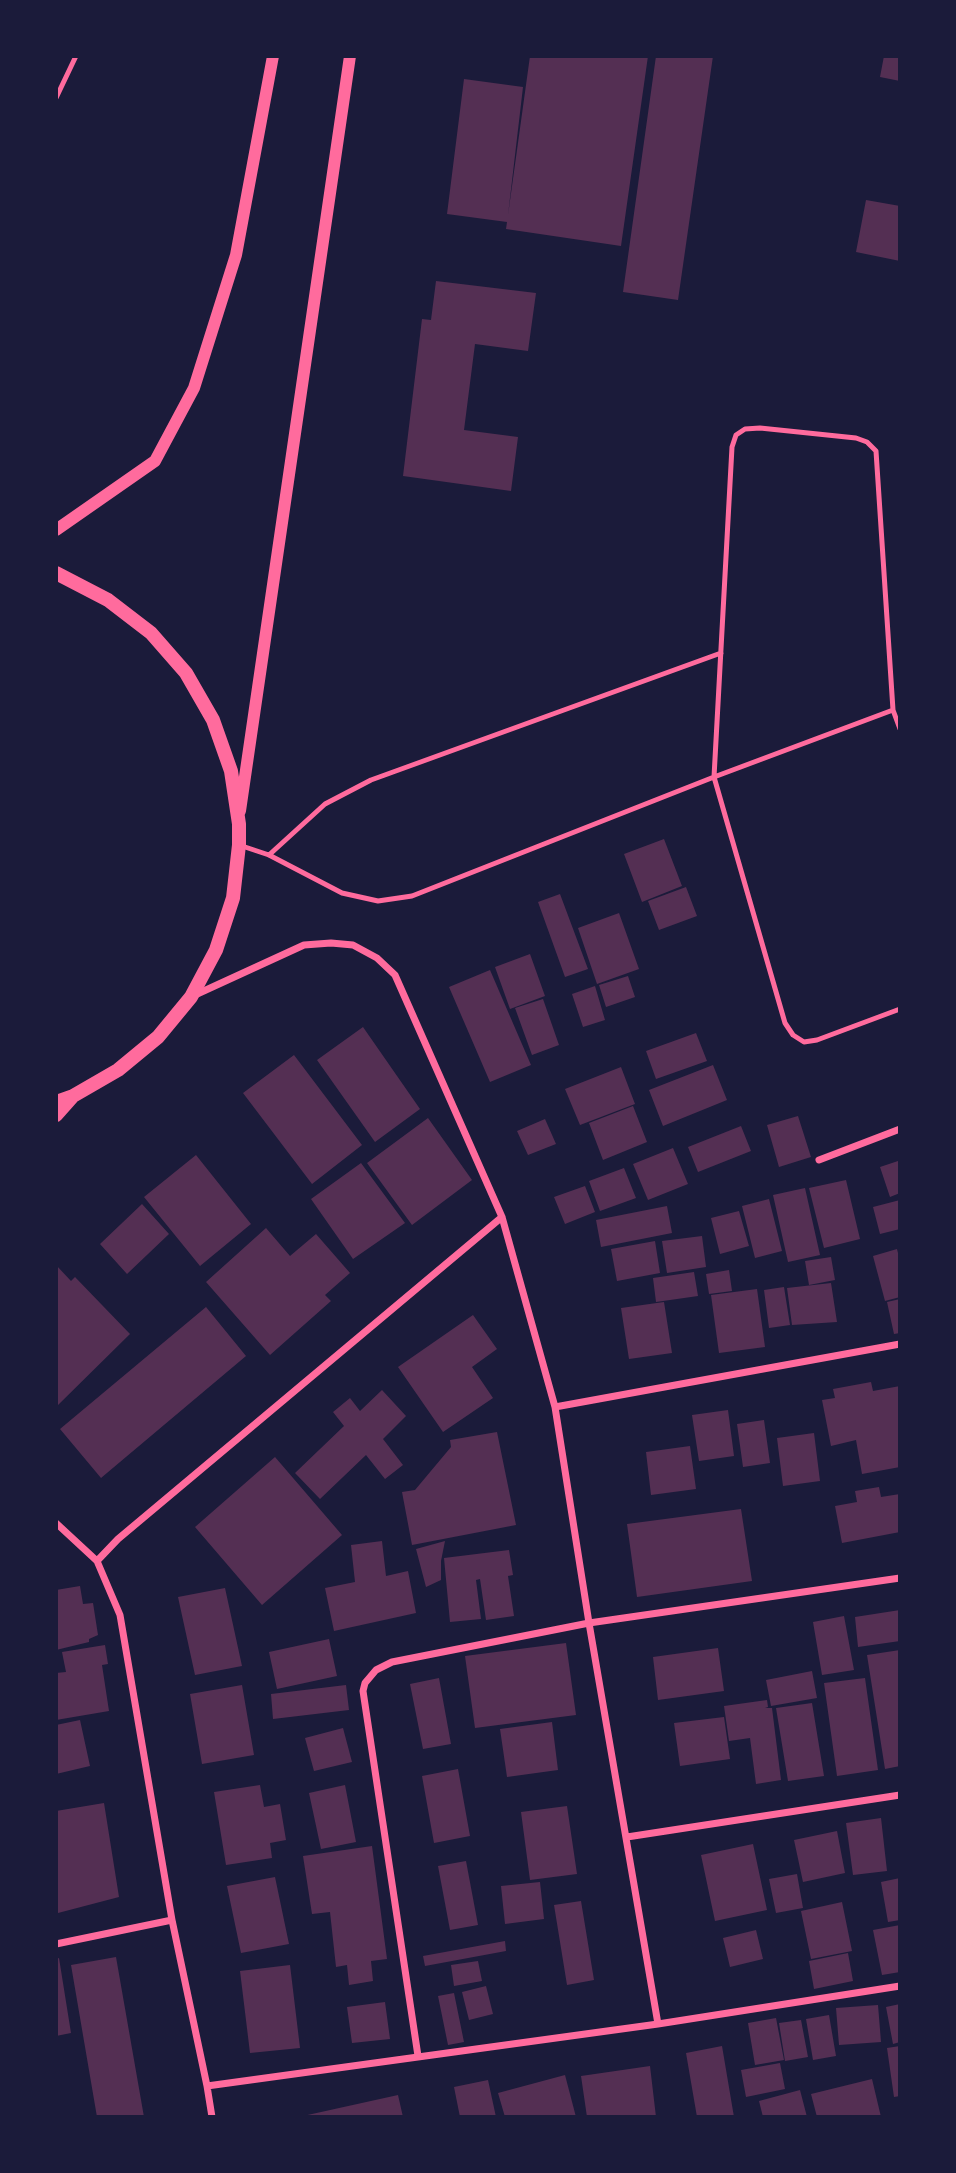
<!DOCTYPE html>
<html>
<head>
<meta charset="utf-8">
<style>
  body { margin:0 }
  #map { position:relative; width:956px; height:2173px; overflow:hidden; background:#1b1b3a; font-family:Literata,serif }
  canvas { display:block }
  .frame { position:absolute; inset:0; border:58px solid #1b1b3a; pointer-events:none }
</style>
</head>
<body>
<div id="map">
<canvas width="956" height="2173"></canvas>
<div class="frame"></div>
</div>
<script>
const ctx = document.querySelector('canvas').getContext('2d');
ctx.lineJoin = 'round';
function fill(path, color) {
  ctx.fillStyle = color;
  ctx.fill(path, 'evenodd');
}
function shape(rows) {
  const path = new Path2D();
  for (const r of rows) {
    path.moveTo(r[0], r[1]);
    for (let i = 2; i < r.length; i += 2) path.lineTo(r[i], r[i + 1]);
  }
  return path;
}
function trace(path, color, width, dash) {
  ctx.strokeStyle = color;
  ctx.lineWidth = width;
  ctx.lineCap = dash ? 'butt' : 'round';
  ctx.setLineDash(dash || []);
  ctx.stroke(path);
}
fill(shape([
  [530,56,648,56,621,246,506,229,507,222,447,214,464,79,523,87,508,215],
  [656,56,713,56,678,300,623,292],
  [884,56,900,56,900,81,880,77],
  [866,200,900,206,900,261,856,252],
  [436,281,536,293,528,351,475,344,464,430,518,437,511,491,403,476,422,319,431,320],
  [664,839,682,886,642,902,624,854],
  [686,887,697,916,659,930,648,901],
  [560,894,588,969,565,977,538,902],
  [619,913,639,969,597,984,578,928],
  [530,954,545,996,510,1009,495,967],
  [490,970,531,1065,490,1082,449,987],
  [628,976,635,997,606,1007,599,985],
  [595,986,605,1020,583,1027,572,994],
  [543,999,559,1045,532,1055,515,1008],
  [363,1027,420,1109,375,1142,317,1060],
  [696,1033,707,1061,656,1079,646,1051],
  [294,1055,362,1145,312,1184,243,1093],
  [713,1065,727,1100,663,1126,649,1090],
  [621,1067,635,1104,580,1125,565,1089],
  [633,1106,647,1142,603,1160,589,1123],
  [798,1116,811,1157,779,1167,767,1125],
  [428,1118,472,1180,412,1225,367,1163],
  [545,1119,556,1144,528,1155,517,1131],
  [741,1126,751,1151,698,1172,688,1147],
  [673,1148,688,1184,648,1200,633,1164],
  [196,1155,251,1224,200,1266,144,1197],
  [898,1161,900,1193,890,1197,880,1167],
  [361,1163,405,1223,353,1259,311,1199],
  [624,1168,636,1198,600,1211,589,1181],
  [846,1180,860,1239,824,1248,809,1188],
  [585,1186,595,1212,565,1224,554,1197],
  [805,1188,820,1255,788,1262,773,1195],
  [769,1199,782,1251,755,1258,742,1206],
  [900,1200,900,1229,880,1234,873,1207],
  [142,1204,169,1234,127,1274,100,1244],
  [667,1206,672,1233,601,1247,596,1220],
  [739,1211,749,1246,720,1254,711,1218],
  [266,1228,290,1256,316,1234,350,1273,325,1295,331,1301,270,1355,206,1282],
  [702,1236,706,1267,667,1273,662,1241],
  [655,1241,660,1273,617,1281,611,1249],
  [897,1249,900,1261,900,1297,885,1301,873,1256],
  [831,1257,835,1280,809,1285,805,1261],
  [56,1265,71,1281,75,1277,130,1334,56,1407],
  [729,1270,732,1291,709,1294,706,1274],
  [694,1272,698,1296,656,1302,653,1278],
  [831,1283,837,1322,792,1325,787,1288],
  [784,1287,790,1325,769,1328,764,1290],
  [757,1289,765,1347,719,1353,711,1295],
  [900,1299,900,1333,894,1334,887,1302],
  [664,1302,672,1353,629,1359,621,1308],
  [206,1307,246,1356,101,1478,60,1429],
  [473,1315,497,1349,472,1367,493,1398,443,1432,398,1367],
  [871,1382,873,1391,900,1386,900,1467,862,1474,856,1440,831,1446,822,1400,835,1398,833,1389],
  [382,1390,406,1416,383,1439,403,1465,385,1479,366,1455,320,1499,295,1473,344,1426,333,1412,350,1398,360,1411],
  [728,1410,734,1456,699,1461,692,1415],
  [764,1420,770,1463,743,1467,737,1424],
  [497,1432,516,1525,412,1545,402,1492,415,1490,451,1447,450,1440],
  [814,1433,820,1481,783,1486,777,1438],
  [690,1446,696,1489,651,1495,646,1452],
  [275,1457,342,1535,262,1605,195,1527],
  [879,1487,881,1497,900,1494,900,1532,842,1543,835,1506,857,1502,855,1491],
  [741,1509,752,1581,637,1597,627,1524],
  [382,1541,386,1576,408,1571,416,1613,334,1631,325,1588,355,1582,351,1545],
  [445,1541,441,1561,441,1580,426,1587,416,1549],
  [509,1550,513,1575,508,1576,514,1616,486,1620,480,1579,476,1580,481,1619,450,1622,444,1558],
  [80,1586,83,1604,93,1603,98,1635,89,1639,89,1642,56,1650,56,1590],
  [225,1588,242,1666,195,1675,178,1597],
  [900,1610,900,1641,858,1647,855,1617],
  [844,1616,854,1670,822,1675,813,1622],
  [329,1639,337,1676,277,1689,269,1652],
  [566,1643,576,1715,475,1728,465,1656],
  [105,1645,108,1664,102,1665,109,1711,56,1720,56,1673,66,1672,62,1652],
  [718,1648,724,1691,658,1700,653,1657],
  [900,1650,900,1766,885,1769,867,1655],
  [812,1671,817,1698,771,1706,766,1680],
  [439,1678,451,1744,423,1749,410,1684],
  [865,1678,878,1770,837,1776,824,1683],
  [242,1685,254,1755,202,1764,190,1694],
  [346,1685,349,1710,273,1719,271,1694],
  [767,1700,768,1707,765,1708,772,1708,781,1780,756,1784,750,1738,729,1741,724,1706],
  [812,1703,824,1776,788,1781,776,1708],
  [724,1717,730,1759,680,1766,674,1723],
  [80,1720,90,1766,56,1774,56,1725],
  [552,1722,558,1770,507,1777,500,1729],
  [343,1728,352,1762,314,1771,305,1738],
  [458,1769,470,1836,434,1843,422,1776],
  [260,1785,264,1807,280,1804,286,1840,270,1843,272,1858,226,1865,214,1792],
  [345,1785,356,1842,321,1849,309,1793],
  [104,1803,119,1897,58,1913,56,1902,56,1811],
  [567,1806,577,1874,530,1880,521,1812],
  [881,1818,887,1871,853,1875,846,1823],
  [837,1831,845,1873,803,1882,794,1840],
  [753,1844,767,1910,715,1921,701,1855],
  [372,1846,387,1959,371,1961,373,1981,349,1985,347,1965,336,1967,330,1912,312,1914,303,1856],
  [466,1861,478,1925,450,1930,438,1866],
  [797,1874,803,1908,776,1913,769,1879],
  [275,1877,289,1944,241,1953,227,1886],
  [900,1878,900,1920,888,1922,881,1882],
  [540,1882,544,1919,505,1924,501,1886],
  [581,1901,594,1980,567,1985,554,1905],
  [842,1902,852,1951,811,1959,801,1911],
  [900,1925,900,1972,882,1975,873,1930],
  [756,1930,763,1959,730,1967,723,1938],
  [505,1941,506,1951,425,1966,423,1956],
  [848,1953,853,1981,814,1989,809,1961],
  [116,1957,144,2117,97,2117,71,1965],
  [59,1958,71,2033,56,2036,56,1959],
  [478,1961,482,1981,454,1986,451,1965],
  [290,1965,300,2048,250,2053,240,1971],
  [486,1986,493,2014,469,2020,462,1992],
  [454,1993,464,2042,448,2045,438,1996],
  [385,2002,390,2039,352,2043,347,2007],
  [900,2004,900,2042,893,2044,886,2007],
  [878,2005,881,2042,839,2045,836,2008],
  [829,2015,836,2056,813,2060,806,2019],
  [776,2018,784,2060,755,2065,748,2023],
  [801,2020,808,2057,785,2061,779,2023],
  [722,2046,734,2117,697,2117,686,2053],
  [900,2046,900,2096,894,2097,887,2048],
  [780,2063,785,2089,746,2097,741,2070],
  [650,2066,656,2117,587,2117,581,2076],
  [565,2075,576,2117,505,2117,498,2093],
  [872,2079,881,2117,817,2117,811,2094],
  [488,2080,496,2117,460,2117,454,2087],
  [800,2090,807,2117,763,2117,759,2101],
  [398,2095,403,2117,303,2117,303,2116]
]), '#542f53');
trace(shape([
  [56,98,76,56],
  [900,729,893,710,876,451,867,442,856,438,760,428,745,429,736,435,732,447,714,777,785,1023,793,1035,804,1042,817,1040,900,1009],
  [239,845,269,855,342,893,378,901,412,896,714,777,893,710],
  [269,855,325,804,371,780,721,653]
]), '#ff6b9d', 5);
trace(shape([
  [195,995,304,945,331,943,353,945,377,958,395,975,502,1217,555,1407,589,1623,658,2024],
  [819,1160,900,1129],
  [555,1407,900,1344],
  [56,1523,97,1561,120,1615,172,1920,207,2086,212,2117],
  [97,1561,118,1539,502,1217],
  [627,1837,900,1795],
  [56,1944,172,1920],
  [418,2056,363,1691,365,1683,376,1670,392,1662,589,1623,900,1578],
  [207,2086,658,2024,900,1986]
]), '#ff6b9d', 7);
trace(shape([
  [56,530,155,461,194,388,236,255,273,56],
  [240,811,350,56]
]), '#ff6b9d', 12);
trace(shape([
  [56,573,108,600,151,633,186,673,213,720,231,771,239,824,239,845,233,898,216,950,191,997,158,1037,118,1070,73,1096,56,1102],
  [56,1115,72,1097]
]), '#ff6b9d', 14);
</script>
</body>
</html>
